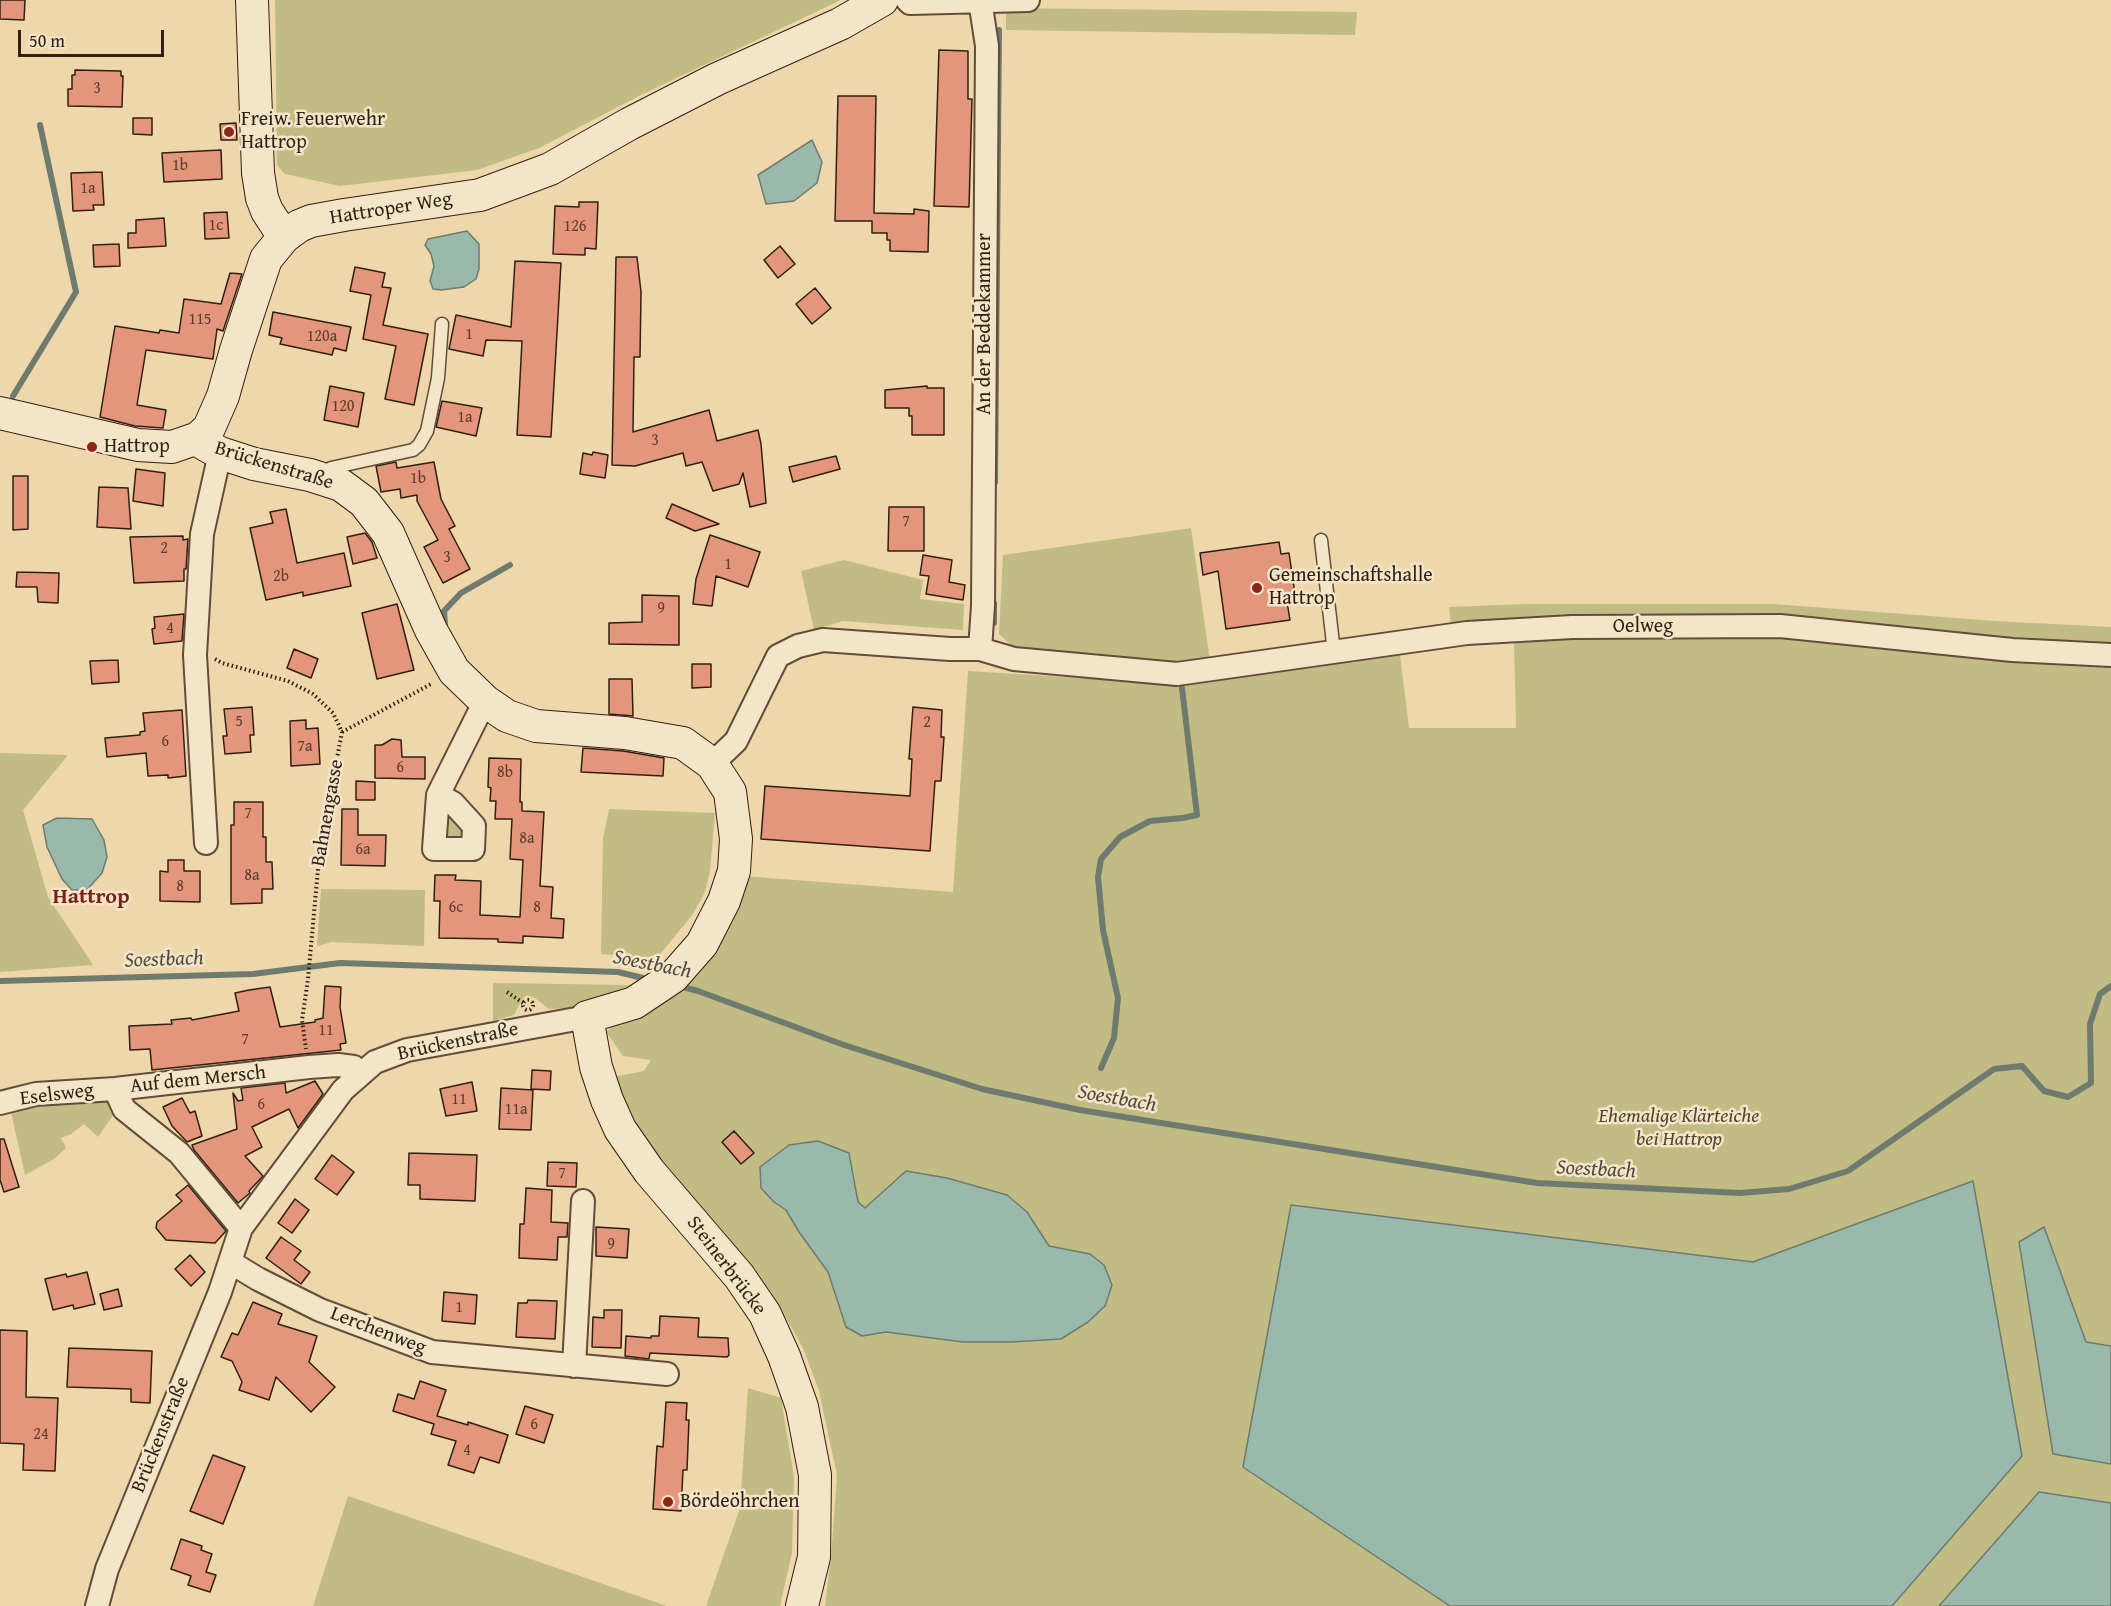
<!DOCTYPE html>
<html>
<head>
<meta charset="utf-8">
<style>
  body { margin:0 }
  #map { position:relative; width:2111px; height:1606px; overflow:hidden; background:#eed7aa; font-family:"Gentium Book Plus",serif }
  canvas { display:block }
  .scale { position:absolute; left:18px; top:30px; width:146px; height:27px; box-sizing:border-box; border:3px solid #321f14; border-top:0; padding-left:8px; font-size:18px; line-height:21px; white-space:nowrap; color:#321f14; -webkit-text-stroke:4px #f4e5c8; paint-order:stroke }
</style>
</head>
<body>
<div id="map">
<canvas width="2111" height="1606"></canvas>
<div class="scale">50 m</div>
</div>
<script>
const ctx = document.querySelector('canvas').getContext('2d');
ctx.lineJoin = 'round';
function fill(path, color) {
  ctx.fillStyle = color;
  ctx.fill(path, 'evenodd');
}
function shape(rows) {
  const path = new Path2D();
  for (const r of rows) {
    if (r.length === 3) {
      path.moveTo(r[0] + r[2], r[1]);
      path.arc(r[0], r[1], r[2], 0, 2 * Math.PI);
      continue;
    }
    path.moveTo(r[0], r[1]);
    for (let i = 2; i < r.length; i += 2) path.lineTo(r[i], r[i + 1]);
  }
  return path;
}
function trace(path, color, width, dash) {
  ctx.strokeStyle = color;
  ctx.lineWidth = width;
  ctx.lineCap = dash ? 'butt' : 'round';
  ctx.setLineDash(dash || []);
  ctx.stroke(path);
}
function drawText(font, color, halo, rows, align = 'center') {
  ctx.font = font + ' "Gentium Book Plus",serif';
  ctx.lineWidth = 5;
  ctx.setLineDash([]);
  ctx.textBaseline = 'middle';
  ctx.strokeStyle = halo;
  ctx.fillStyle = color;
  for (const [text, x, y, turn = 0] of rows) {
    ctx.save();
    ctx.translate(x, y);
    ctx.rotate((+turn || 0) * Math.PI / 180);
    ctx.textAlign = isNaN(turn) ? turn : align;
    if (halo) ctx.strokeText(text, 0, 0);
    ctx.fillText(text, 0, 0);
    ctx.restore();
  }
}
fill(shape([
  [275,0,841,0,643,94,539,148,477,170,340,186,285,174,277,165],
  [1006,8,1357,12,1355,35,1006,30],
  [1191,528,1210,661,1175,666,1012,646,999,634,1003,555],
  [844,560,923,580,920,599,964,604,963,630,843,621,814,630,801,571],
  [1525,604,1773,604,1995,621,2111,627,2111,645,1451,625,1449,607],
  [1753,636,1906,648,2111,661,2111,1606,825,1606,831,1558,837,1475,819,1391,803,1348,779,1305,751,1265,656,1164,608,1078,644,1071,651,1060,623,1056,606,1032,623,1018,742,876,953,892,968,671,1176,684,1400,655,1409,728,1516,728,1514,639],
  [853,1169,858,1202,865,1208,906,1171,947,1178,1007,1195,1027,1212,1049,1246,1091,1254,963,1342,886,1332,862,1336,846,1327,828,1272,799,1232,786,1210,774,1202],
  [0,753,68,755,23,810,48,897,93,965,0,972],
  [609,809,715,813,710,871,705,892,693,914,657,958,601,954,603,839],
  [443,813,451,813,465,829,465,841,449,841,443,833],
  [321,889,425,890,424,946,332,942,317,946],
  [493,983,631,985,613,994,568,1008,549,1009,535,998,527,995,523,998,514,1015,493,1021],
  [93,1100,108,1102,116,1111,98,1137,84,1124,71,1134,61,1138,66,1148,54,1159,25,1175,11,1112,38,1106],
  [748,1388,781,1398,794,1477,792,1553,780,1606,706,1606,740,1508],
  [348,1496,667,1606,313,1606]
]), '#c0bc84');
const water = shape([
  [812,140,822,162,817,183,794,201,766,204,758,175,812,140],
  [467,231,479,244,479,269,476,279,464,287,441,290,433,289,430,281,434,266,431,254,425,245,428,239,467,231],
  [57,818,92,819,104,840,107,857,102,873,87,890,72,890,62,879,47,847,43,825,57,818],
  [818,1141,849,1153,858,1202,865,1208,906,1171,947,1178,1007,1195,1027,1212,1049,1246,1090,1254,1104,1265,1112,1285,1105,1306,1088,1322,1061,1339,1011,1342,963,1342,886,1332,862,1336,846,1327,828,1272,799,1232,786,1210,774,1202,761,1188,760,1167,789,1145,818,1141],
  [1973,1181,2022,1456,1892,1606,1450,1606,1243,1467,1291,1205,1753,1262,1973,1181],
  [2044,1227,2086,1342,2111,1346,2111,1464,2053,1454,2019,1242,2044,1227],
  [2039,1492,2111,1503,2111,1606,1939,1606,2039,1492]
]);
fill(water, '#99b9ac');
trace(water, '#707b6f', 1.5);
trace(shape([
  [13,396,76,292,40,125],
  [995,482,999,30],
  [994,623,994,603],
  [445,625,444,611,461,593,510,565],
  [0,981,253,974,340,963,618,972,651,980],
  [679,986,698,991,844,1045,982,1089,1080,1110,1537,1183,1740,1193,1789,1189,1848,1171,1994,1069,2022,1066,2044,1091,2068,1097,2091,1083,2090,1024,2100,994,2111,986],
  [1101,1068,1114,1038,1118,998,1103,930,1098,877,1101,859,1120,837,1150,821,1183,818,1197,815,1182,688]
]), '#707b6f', 6);
const building = shape([
  [0,0,25,0,24,20,0,19,0,0],
  [939,50,968,51,968,99,972,99,969,207,934,206,939,50],
  [75,70,121,71,121,76,123,76,122,107,68,106,68,89,72,89,72,75,75,75,75,70],
  [838,96,876,96,874,213,914,214,914,209,929,211,928,252,890,251,890,240,887,240,887,233,872,233,872,221,835,221,838,96],
  [133,118,152,118,152,135,133,134,133,118],
  [236,123,237,140,221,140,220,124,236,123],
  [221,150,222,179,164,182,162,153,221,150],
  [102,172,104,205,93,205,94,210,73,211,71,173,102,172],
  [579,202,598,202,596,249,585,248,585,255,553,254,555,206,579,207,579,202],
  [227,212,229,238,205,239,204,213,227,212],
  [164,218,166,246,128,248,128,233,136,233,136,220,164,218],
  [119,244,120,266,94,267,93,245,119,244],
  [780,246,795,264,778,278,764,260,780,246],
  [616,257,637,257,641,292,640,357,634,357,633,432,709,410,717,441,758,430,761,444,766,503,750,507,743,473,739,484,713,491,702,462,686,466,683,453,635,466,612,465,616,257],
  [515,261,561,263,551,437,517,435,522,341,486,340,483,356,449,349,456,315,511,327,515,261],
  [355,267,385,273,382,287,391,288,383,325,428,334,414,405,385,399,396,346,363,339,371,295,350,291,355,267],
  [230,273,242,274,223,331,217,329,213,359,146,350,137,405,166,410,163,428,135,426,100,417,115,326,159,333,160,330,179,333,184,299,221,304,230,273],
  [815,288,831,308,812,324,796,304,815,288],
  [273,312,351,327,346,351,334,348,332,355,280,344,282,338,269,335,273,312],
  [330,386,364,393,358,427,324,420,330,386],
  [927,386,927,388,944,388,944,435,912,435,912,416,909,416,909,408,885,408,885,390,927,386],
  [442,401,482,408,476,436,436,427,442,401],
  [593,452,608,455,605,478,580,474,583,453,592,455,593,452],
  [836,456,840,469,793,482,789,467,836,456],
  [396,462,397,468,434,462,441,499,455,526,449,529,470,569,443,583,424,547,438,540,417,501,417,495,401,498,400,489,381,492,376,466,396,462],
  [136,469,165,473,163,506,133,501,136,469],
  [13,476,28,476,28,529,13,530,13,476],
  [99,487,128,488,131,529,97,527,99,487],
  [672,504,719,524,695,531,666,518,672,504],
  [889,507,924,507,924,551,888,551,889,507],
  [286,509,297,563,344,553,351,586,303,596,303,592,266,600,250,528,273,523,270,512,286,509],
  [365,533,372,542,377,558,353,564,347,537,365,533],
  [710,535,760,552,748,587,716,576,712,606,693,604,696,579,710,535],
  [183,536,183,540,188,539,186,569,184,569,184,581,134,583,130,537,183,536],
  [1279,542,1281,554,1289,553,1296,601,1287,602,1290,620,1226,629,1218,571,1203,575,1200,553,1279,542],
  [923,555,952,560,949,582,965,585,963,600,926,594,929,576,920,575,923,555],
  [17,572,59,573,58,603,38,602,37,587,16,587,17,572],
  [642,595,679,596,679,645,609,644,609,623,642,622,642,595],
  [397,604,414,670,377,679,362,613,397,604],
  [184,614,182,641,154,644,152,629,155,628,154,617,184,614],
  [294,649,318,659,311,678,287,668,294,649],
  [118,660,119,682,92,684,90,661,118,660],
  [692,664,711,664,711,687,692,688,692,664],
  [609,679,632,679,633,716,609,714,609,679],
  [252,707,254,735,250,735,251,752,225,754,223,736,227,736,224,709,252,707],
  [913,707,942,710,941,737,944,737,941,781,935,781,930,851,761,839,765,786,910,796,912,759,909,759,913,707],
  [182,710,186,776,168,778,168,775,148,776,146,753,107,757,105,738,140,735,140,732,145,731,143,713,182,710],
  [306,720,306,729,318,728,320,764,291,766,290,721,306,720],
  [392,739,401,740,402,757,425,757,425,779,375,778,375,745,382,745,392,739],
  [583,748,623,751,664,758,663,776,581,772,583,748],
  [489,758,521,759,520,802,522,802,522,811,544,812,540,886,553,887,551,918,564,919,563,938,523,936,523,943,498,942,498,939,439,938,440,901,434,901,435,875,456,875,455,880,481,881,480,915,520,917,523,860,510,859,512,819,495,819,496,801,490,801,491,788,488,787,489,758],
  [356,781,375,782,375,800,356,800,356,781],
  [234,802,263,802,263,837,266,837,266,862,272,862,273,889,262,889,262,903,231,904,231,825,234,825,234,802],
  [342,809,358,809,358,835,386,835,385,866,341,865,342,809],
  [168,860,184,860,184,871,200,871,200,902,160,901,160,871,168,872,168,860],
  [325,986,341,987,340,1007,346,1043,340,1044,341,1050,152,1070,150,1049,130,1050,129,1026,172,1024,171,1020,191,1018,192,1020,239,1011,235,993,249,990,270,987,280,1027,315,1022,315,1020,323,1018,325,986],
  [532,1070,551,1071,550,1090,531,1089,532,1070],
  [315,1081,323,1094,298,1128,289,1109,252,1127,262,1147,245,1156,263,1176,249,1191,250,1193,238,1203,194,1150,192,1145,237,1129,233,1093,238,1101,243,1100,241,1088,285,1083,286,1093,315,1081],
  [472,1082,477,1111,446,1116,440,1089,472,1082],
  [501,1088,533,1090,531,1130,499,1129,501,1088],
  [182,1098,190,1113,195,1111,202,1136,187,1142,172,1126,163,1107,182,1098],
  [734,1131,754,1153,741,1164,722,1142,734,1131],
  [0,1139,4,1139,19,1187,4,1192,0,1180,0,1139],
  [409,1153,477,1155,475,1201,420,1199,420,1185,408,1185,409,1153],
  [332,1155,354,1172,337,1195,315,1179,332,1155],
  [548,1162,577,1163,576,1187,547,1186,548,1162],
  [188,1185,226,1231,215,1243,166,1240,156,1228,157,1222,182,1201,176,1195,188,1185],
  [526,1188,552,1190,551,1222,568,1223,567,1237,558,1237,557,1260,519,1258,520,1224,524,1224,526,1188],
  [295,1199,309,1210,292,1233,278,1223,295,1199],
  [596,1227,629,1229,627,1258,596,1256,596,1227],
  [281,1237,301,1251,294,1260,310,1272,301,1284,266,1258,281,1237],
  [190,1255,205,1272,191,1286,175,1269,190,1255],
  [87,1272,95,1304,74,1309,73,1305,53,1310,45,1279,66,1274,67,1277,87,1272],
  [118,1289,122,1306,104,1310,100,1294,118,1289],
  [444,1292,477,1295,475,1324,442,1321,444,1292],
  [528,1300,557,1301,555,1339,516,1337,518,1303,527,1303,528,1300],
  [253,1302,282,1314,278,1324,317,1336,309,1362,335,1387,311,1412,276,1377,269,1400,239,1390,242,1382,232,1361,221,1357,232,1333,238,1335,253,1302],
  [604,1310,622,1310,621,1348,592,1347,593,1317,604,1318,604,1310],
  [660,1316,699,1318,698,1337,728,1338,729,1355,727,1357,650,1353,649,1359,625,1356,626,1336,651,1338,651,1336,659,1336,660,1316],
  [0,1330,27,1331,26,1397,58,1398,55,1471,23,1470,24,1444,0,1443,0,1330],
  [69,1348,152,1351,150,1403,131,1402,131,1389,67,1387,69,1348],
  [420,1381,446,1390,437,1416,468,1425,468,1422,508,1435,499,1463,480,1457,474,1473,448,1465,456,1441,431,1434,434,1424,393,1411,398,1394,414,1399,420,1381],
  [666,1402,687,1403,686,1420,689,1420,687,1470,683,1470,681,1511,653,1509,657,1446,663,1447,666,1402],
  [525,1406,553,1415,544,1443,516,1434,525,1406],
  [213,1455,245,1467,223,1524,190,1511,213,1455],
  [181,1539,202,1546,201,1550,212,1554,206,1572,216,1575,210,1592,188,1585,191,1576,171,1569,181,1539]
]);
fill(building, '#e3967c');
trace(building, '#321f14', 1.5);
const lane = shape([
  [324,475,331,468,413,450,419,445,427,431,438,378,442,324],
  [1321,540,1334,652]
]);
const street = shape([
  [907,0,910,3,1028,0],
  [980,649,983,606,987,46,980,0],
  [712,764,736,741,778,656,798,646,823,640,950,649,980,649,1014,659,1177,674,1467,633,1572,627,1780,626,2012,650,2111,655],
  [438,795,453,803,474,826,473,849,434,849,438,795,485,701],
  [206,843,195,655,202,534,220,453],
  [115,1089,124,1109,179,1153,241,1228],
  [0,1103,36,1094,115,1089,309,1067,338,1065,354,1067,360,1073],
  [230,1262,258,1279,320,1310,432,1352,667,1374],
  [574,1366,583,1201],
  [97,1606,107,1569,220,1292,241,1228,343,1090,375,1062,407,1050,587,1017]
]);
const secondary = shape([
  [252,0,258,173,262,198,267,211,284,237],
  [0,413,138,445,172,447,198,438,209,428,223,396,236,350,266,259,284,237,299,226,311,221,344,215,480,195,550,169,629,124,717,79,840,24,882,0],
  [198,438,204,444,220,453,254,464,310,475,341,485,364,502,388,533,431,630,454,671,485,701,507,716,536,726,625,733,683,743,712,764,730,792,736,839,734,871,724,901,702,944,673,977,634,1003,587,1017,596,1067,607,1100,620,1129,649,1171,739,1276,765,1314,784,1356,802,1407,815,1475,814,1557,802,1606]
]);
trace(lane, '#614d3a', 15);
trace(street, '#614d3a', 26);
trace(secondary, '#321f14', 34);
trace(shape([
  [215,659,222,663,288,681,313,694,333,713,342,732,320,847,308,979,302,1020,306,1049],
  [342,732,433,683],
  [507,992,523,1003],
  [528,1005,5]
]), '#321f14', 4, [1.5, 3]);
trace(lane, '#f4e5c8', 12);
trace(street, '#f4e5c8', 22);
trace(secondary, '#f4e5c8', 32);
for (const [x, y, r, color] of [
  [229,132,6,"#8f2418"],
  [92,447,6,"#8f2418"],
  [1257,588,6,"#8f2418"],
  [668,1502,6,"#8f2418"]
]) {
  const dot = new Path2D();
  dot.arc(x, y, r, 0, 2 * Math.PI);
  ctx.fillStyle = color;
  ctx.fill(dot);
  trace(dot, '#f4e5c8', 2);
}
drawText('16px', '#5e3d2e', null, [
  ["3",97,89],
  ["1b",180,166],
  ["1a",88,189],
  ["1c",216,226],
  ["126",575,227],
  ["115",200,320],
  ["1",469,335],
  ["120a",322,337],
  ["120",343,407],
  ["1a",465,418],
  ["3",655,441],
  ["1b",418,479],
  ["7",906,522],
  ["2",164,549],
  ["3",447,558],
  ["1",728,565],
  ["2b",281,577],
  ["9",661,609],
  ["4",170,629],
  ["5",239,722],
  ["2",927,723],
  ["6",165,742],
  ["7a",305,747],
  ["6",400,768],
  ["8b",505,773],
  ["7",248,814],
  ["8a",527,839],
  ["6a",363,850],
  ["8a",252,876],
  ["8",180,887],
  ["6c",456,908],
  ["8",537,908],
  ["11",326,1031],
  ["7",245,1040],
  ["11",459,1100],
  ["6",261,1105],
  ["11a",516,1110],
  ["7",562,1174],
  ["9",611,1245],
  ["1",459,1308],
  ["6",534,1425],
  ["24",41,1435],
  ["4",467,1451]
]);
drawText('20px', '#321f14', '#f4e5c8', [
  ["Freiw. Feuerwehr",241,120],
  ["Hattrop",241,143],
  ["Hattrop",104,447],
  ["Gemeinschaftshalle",1269,576],
  ["Hattrop",1269,599],
  ["Bördeöhrchen",680,1502]
], 'left');
drawText('20px', '#321f14', '#f4e5c8', [
  ["Hattroper Weg",391,209,-9],
  ["An der Beddekammer",985,324,-90],
  ["Brückenstraße",274,466,17],
  ["Oelweg",1643,627],
  ["Bahnengasse",328,813,-80],
  ["Brückenstraße",458,1042,-12],
  ["Auf dem Mersch",198,1080,-6],
  ["Eselsweg",57,1095,-7],
  ["Steinerbrücke",726,1266,53],
  ["Lerchenweg",378,1331,21],
  ["Brückenstraße",161,1435,-68]
]);
drawText('italic 20px', '#564630', '#f4e5c8', [
  ["Ehemalige Klärteiche",1679,1117],
  ["bei Hattrop",1679,1140]
]);
drawText('italic 21px', '#514d42', '#f4e5c8', [
  ["Soestbach",164,960,-2],
  ["Soestbach",652,965,11],
  ["Soestbach",1117,1099,10],
  ["Soestbach",1596,1170,3]
]);
drawText('bold 22px', '#7a1f14', '#f4e5c8', [
  ["Hattrop",91,897]
]);
</script>
</body>
</html>
